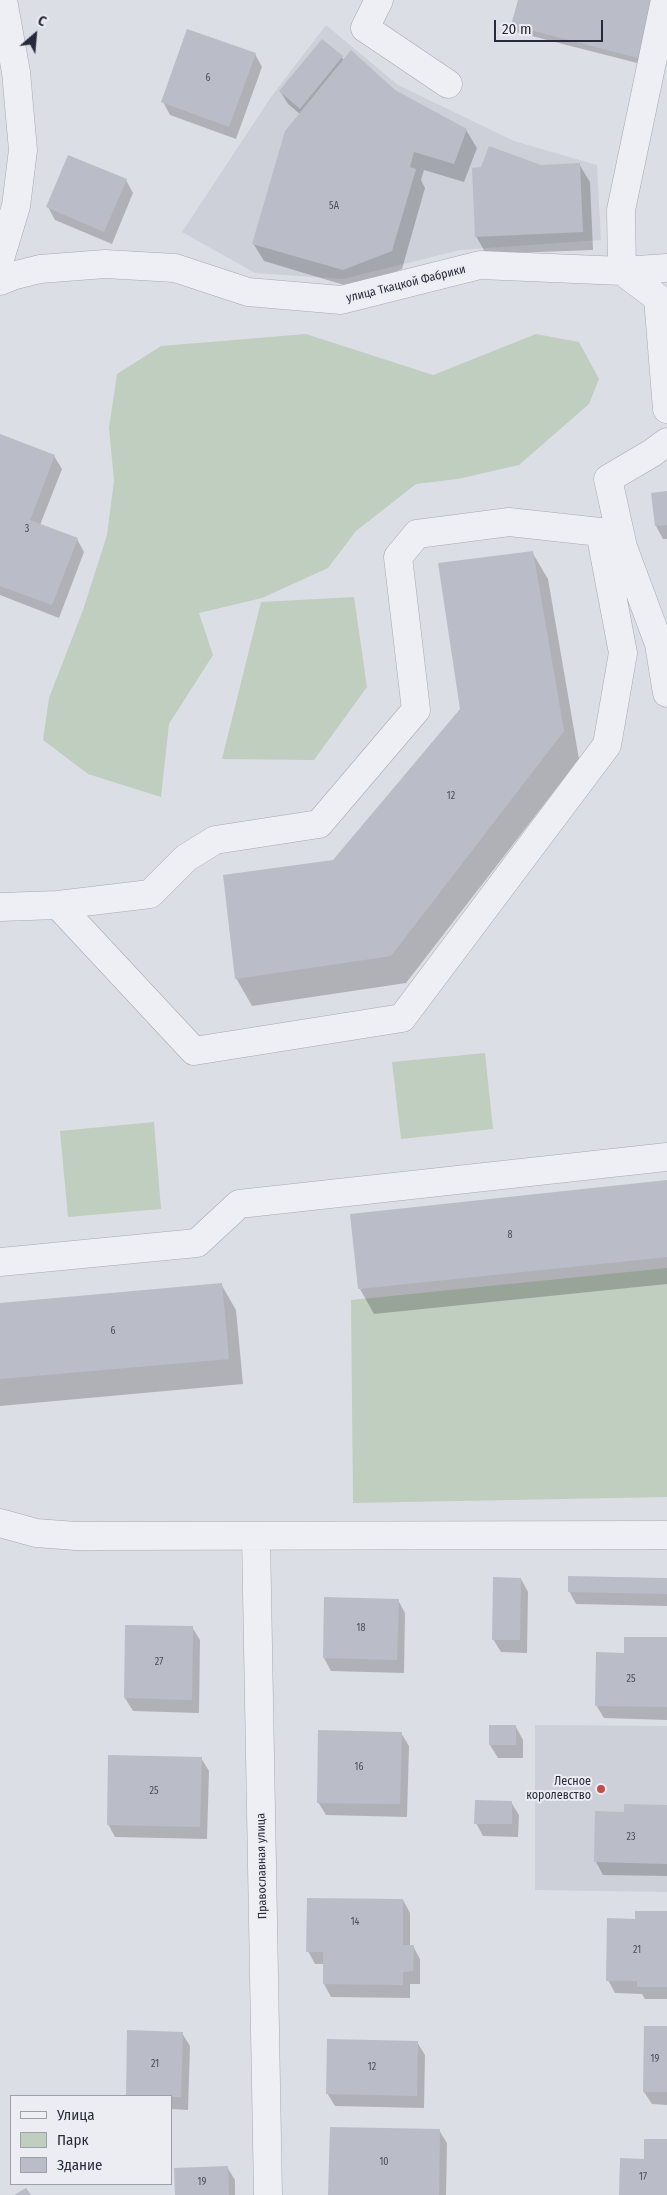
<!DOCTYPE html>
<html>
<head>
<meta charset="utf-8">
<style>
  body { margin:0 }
  #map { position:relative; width:667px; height:2195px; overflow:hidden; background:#dcdee5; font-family:"Fira Sans Condensed",sans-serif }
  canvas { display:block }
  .legend { position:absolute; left:10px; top:2095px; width:162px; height:90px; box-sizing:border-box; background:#ebedf3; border:1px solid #9d9fa9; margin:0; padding:6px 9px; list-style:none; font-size:15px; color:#272a3a }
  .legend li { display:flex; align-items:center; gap:10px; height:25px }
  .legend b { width:25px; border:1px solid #9d9fa9 }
  .north { position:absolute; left:10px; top:10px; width:50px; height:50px; -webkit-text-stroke:4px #ebedf3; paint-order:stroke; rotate:27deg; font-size:14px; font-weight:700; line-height:20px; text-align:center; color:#272a3a }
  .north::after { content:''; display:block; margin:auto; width:18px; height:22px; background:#272a3a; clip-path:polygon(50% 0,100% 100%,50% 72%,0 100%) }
  .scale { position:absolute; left:494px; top:20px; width:109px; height:22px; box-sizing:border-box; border:2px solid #272a3a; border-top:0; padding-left:6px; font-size:15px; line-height:18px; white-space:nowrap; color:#272a3a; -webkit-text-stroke:4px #ebedf3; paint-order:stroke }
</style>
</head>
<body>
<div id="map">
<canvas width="667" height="2195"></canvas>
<ul class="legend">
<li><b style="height:6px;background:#eeeff4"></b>Улица</li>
<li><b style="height:14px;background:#bfcebe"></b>Парк</li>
<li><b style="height:14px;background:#babcc7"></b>Здание</li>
</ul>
<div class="north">С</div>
<div class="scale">20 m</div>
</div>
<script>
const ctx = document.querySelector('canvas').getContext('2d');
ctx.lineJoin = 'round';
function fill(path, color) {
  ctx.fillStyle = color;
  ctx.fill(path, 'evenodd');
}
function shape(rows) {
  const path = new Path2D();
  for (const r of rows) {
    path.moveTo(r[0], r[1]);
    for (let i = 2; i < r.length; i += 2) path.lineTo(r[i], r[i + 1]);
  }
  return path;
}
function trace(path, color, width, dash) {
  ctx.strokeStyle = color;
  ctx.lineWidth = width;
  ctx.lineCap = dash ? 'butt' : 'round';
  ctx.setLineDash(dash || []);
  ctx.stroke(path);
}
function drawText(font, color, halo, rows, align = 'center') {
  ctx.font = font + ' "Fira Sans Condensed",sans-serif';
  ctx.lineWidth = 4;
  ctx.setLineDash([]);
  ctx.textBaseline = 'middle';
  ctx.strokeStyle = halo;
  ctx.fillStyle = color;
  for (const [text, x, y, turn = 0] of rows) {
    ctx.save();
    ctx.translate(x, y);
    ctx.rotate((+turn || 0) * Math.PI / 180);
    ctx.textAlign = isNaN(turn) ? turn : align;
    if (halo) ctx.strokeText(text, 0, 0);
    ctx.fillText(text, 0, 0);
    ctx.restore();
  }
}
fill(shape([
  [326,25,398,85,514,141,597,165,601,240,460,250,343,279,255,273,182,232,271,97],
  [535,1725,667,1726,667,1892,535,1890]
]), '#ced0d9');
fill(shape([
  [306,334,433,375,536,334,579,342,599,379,589,404,519,465,458,479,416,484,356,531,328,568,262,598,199,613,213,655,169,724,161,797,88,774,43,740,49,698,83,610,107,535,114,481,109,428,117,374,161,346],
  [354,597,367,687,314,760,222,759,261,602],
  [485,1053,493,1129,401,1139,392,1062],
  [154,1122,161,1209,68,1217,60,1131],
  [667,1268,667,1497,353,1503,351,1300]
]), '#bfcebe');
fill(shape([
  [519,0,654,0,641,64,516,32,512,25],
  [322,40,344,60,394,91,466,130,477,148,464,182,424,170,421,180,425,188,402,269,354,288,264,261,253,243,300,114,288,104,280,91],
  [255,54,262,67,236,139,170,115,163,102],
  [579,164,590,182,593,250,486,254,476,236],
  [126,180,133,193,112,244,55,220,48,207],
  [0,436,54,456,62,469,40,525,77,539,84,552,59,618,0,595],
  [667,492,667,539,663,539,656,526,653,494],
  [532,552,548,579,579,759,406,983,252,1006,236,978,461,710],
  [667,1181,667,1284,374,1314,360,1289],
  [221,1284,236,1310,243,1384,0,1406,0,1304],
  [521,1579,528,1592,527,1653,501,1652,493,1639],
  [667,1580,667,1606,576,1604,569,1591],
  [398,1600,405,1613,404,1673,331,1671,324,1658],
  [192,1627,200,1640,199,1713,133,1711,125,1698],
  [667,1639,667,1720,604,1718,596,1705,625,1654],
  [491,1726,516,1727,523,1740,523,1758,498,1758,490,1745],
  [401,1733,409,1746,407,1817,326,1815,318,1802],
  [201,1758,209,1771,207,1839,115,1837,108,1824],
  [511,1802,519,1815,518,1837,483,1836,476,1823],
  [667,1806,667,1876,603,1875,596,1862,597,1813,625,1813],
  [403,1900,410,1913,410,1946,413,1946,420,1959,420,1984,410,1984,410,1998,331,1997,324,1984,324,1964,315,1964,308,1951],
  [667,1912,667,1999,645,1999,642,1994,615,1993,608,1980,637,1920],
  [667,2028,667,2105,652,2104,644,2092],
  [182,2033,190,2046,188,2110,171,2109,171,2096,128,2096],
  [417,2042,425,2055,424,2108,335,2106,327,2093],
  [439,2130,447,2143,446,2195,330,2195],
  [227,2167,235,2180,235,2195,177,2195]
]), '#0003');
fill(shape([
  [518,0,653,0,638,58,511,25],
  [187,29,256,53,229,127,161,102],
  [322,39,343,56,300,109,279,91],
  [351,50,395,90,467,129,454,164,414,152,410,167,416,169,392,251,343,270,252,244,285,131],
  [489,146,541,165,580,163,583,232,475,237,472,168,481,167],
  [68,155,127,179,104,232,46,207],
  [0,434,55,455,30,520,78,538,52,605,0,586],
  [667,491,667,525,655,526,651,493],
  [533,551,564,731,391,956,235,979,223,875,333,860,460,709,438,563],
  [667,1180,667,1257,358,1289,350,1214],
  [222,1283,229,1359,0,1379,0,1303],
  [568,1576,667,1578,667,1594,568,1592],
  [493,1577,521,1578,520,1640,492,1640],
  [324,1597,399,1599,397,1660,323,1658],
  [125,1625,193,1626,192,1700,124,1698],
  [624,1637,667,1637,667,1707,595,1706,596,1652,624,1653],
  [489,1725,516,1725,516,1745,489,1745],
  [318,1730,402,1732,400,1804,317,1803],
  [108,1755,202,1757,200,1827,107,1825],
  [475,1800,512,1801,512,1824,474,1824],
  [624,1804,667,1805,667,1864,594,1862,595,1811,624,1812],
  [307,1898,403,1899,403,1945,414,1945,413,1971,403,1972,403,1985,323,1984,323,1952,306,1952],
  [635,1911,667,1911,667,1987,637,1987,637,1981,606,1981,607,1918,635,1919],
  [644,2026,667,2026,667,2092,643,2092],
  [127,2030,183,2032,181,2097,126,2096],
  [327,2039,418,2041,417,2096,326,2094],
  [330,2127,440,2129,439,2195,328,2195],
  [644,2139,667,2139,667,2195,619,2195,620,2158,644,2159],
  [228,2166,229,2195,175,2195,174,2168],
  [26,2188,31,2195,14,2195]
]), '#babcc7');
const minor = shape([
  [379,0,365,28,448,84],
  [665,0,621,210,622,271,658,298,667,409],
  [0,259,16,206,23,150,16,72,3,0],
  [0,281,12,276,40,269,105,264,175,268,248,292,341,300,480,265,622,271,667,268],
  [667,442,652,453,608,479,623,547,659,644,667,693],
  [0,907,58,905,150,894,186,858,215,840,319,824,416,710,398,557,417,534,509,522,600,532,623,653,607,745,402,1018,194,1051,58,905],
  [0,1262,197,1243,239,1204,667,1157],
  [0,1523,36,1533,76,1536,667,1535],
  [256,1536,268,2195]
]);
trace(minor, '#a6a8b2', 29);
trace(minor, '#eeeff4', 28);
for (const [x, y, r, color] of [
  [601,1789,5,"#c14d4a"]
]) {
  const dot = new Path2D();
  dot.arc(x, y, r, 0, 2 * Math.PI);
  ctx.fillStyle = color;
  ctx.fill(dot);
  trace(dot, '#ebedf3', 2);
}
drawText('10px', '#4c4e5d', null, [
  ["6",208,78],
  ["5А",334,206],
  ["3",27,529],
  ["12",451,796],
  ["8",510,1235],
  ["6",113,1331],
  ["18",361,1628],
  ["27",159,1662],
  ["25",631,1679],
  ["16",359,1767],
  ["25",154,1791],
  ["23",631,1837],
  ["14",355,1922],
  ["21",637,1950],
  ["19",655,2059],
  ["21",155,2064],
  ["12",372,2067],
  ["10",384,2162],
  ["17",643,2177],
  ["19",202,2182]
]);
drawText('12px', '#272a3a', '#ebedf3', [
  ["улица Ткацкой Фабрики",406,284,-14],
  ["Православная улица",262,1866,-91]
]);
drawText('12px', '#272a3a', '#ebedf3', [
  ["Лесное",591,1782],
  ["королевство",591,1796]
], 'right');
</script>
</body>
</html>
